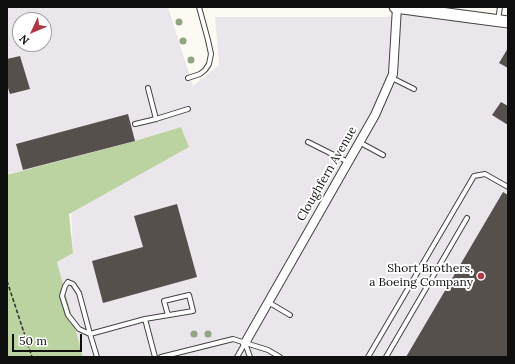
<!DOCTYPE html>
<html>
<head>
<meta charset="utf-8">
<style>
  body { margin:0 }
  #map { position:relative; width:515px; height:364px; overflow:hidden; background:#fdfaf3; font-family:Lora,serif }
  canvas { display:block }
  .frame { position:absolute; inset:0; border:8px solid #0f0f0f; pointer-events:none }
  .north { position:absolute; left:12px; top:12px; width:40px; height:40px; box-sizing:border-box; background:#fff; border:1px solid #9f9f9f; border-radius:50%; rotate:226deg; font-size:11px; font-weight:700; line-height:16px; text-align:center; color:#0f0f0f }
  .north::after { content:''; display:block; margin:auto; width:14px; height:18px; background:#ad3947; clip-path:polygon(50% 0,100% 100%,50% 72%,0 100%) }
  .scale { position:absolute; left:12px; top:334px; width:70px; height:18px; box-sizing:border-box; border:2px solid #0f0f0f; border-top:0; padding-left:5px; font-size:12px; line-height:14px; white-space:nowrap; color:#0f0f0f; -webkit-text-stroke:3px #fff; paint-order:stroke }
</style>
</head>
<body>
<div id="map">
<canvas width="515" height="364"></canvas>
<div class="frame"></div>
<div class="north">N</div>
<div class="scale">50 m</div>
</div>
<script>
const ctx = document.querySelector('canvas').getContext('2d');
ctx.lineJoin = 'round';
function fill(path, color) {
  ctx.fillStyle = color;
  ctx.fill(path, 'evenodd');
}
function shape(rows) {
  const path = new Path2D();
  for (const r of rows) {
    path.moveTo(r[0], r[1]);
    for (let i = 2; i < r.length; i += 2) path.lineTo(r[i], r[i + 1]);
  }
  return path;
}
function trace(path, color, width, dash) {
  ctx.strokeStyle = color;
  ctx.lineWidth = width;
  ctx.lineCap = dash ? 'butt' : 'round';
  ctx.setLineDash(dash || []);
  ctx.stroke(path);
}
function drawText(font, color, halo, rows, align = 'center') {
  ctx.font = font + ' Lora,serif';
  ctx.lineWidth = 4;
  ctx.setLineDash([]);
  ctx.textBaseline = 'middle';
  ctx.strokeStyle = halo;
  ctx.fillStyle = color;
  for (const [text, x, y, turn = 0] of rows) {
    ctx.save();
    ctx.translate(x, y);
    ctx.rotate((+turn || 0) * Math.PI / 180);
    ctx.textAlign = isNaN(turn) ? turn : align;
    if (halo) ctx.strokeText(text, 0, 0);
    ctx.fillText(text, 0, 0);
    ctx.restore();
  }
}
fill(shape([
  [7,7,168,7,193,86,219,65,215,17,386,17,412,11,508,30,508,357,83,357,57,262,73,253,71,209,189,147,181,127,135,141,7,175],
  [20,20,44,20,44,44,20,44]
]), '#ebe5ec');
fill(shape([
  [181,127,189,147,69,214,73,253,57,262,83,357,7,357,7,175,135,141]
]), '#bbd3a1');
fill(shape([
  [508,48,508,68,499,63],
  [20,56,30,89,10,94,7,85,7,59],
  [501,102,508,106,508,125,492,115],
  [128,114,135,141,23,170,16,144],
  [503,192,508,195,508,357,406,357],
  [177,204,197,277,103,303,92,261,143,247,134,216]
]), '#56504d');
const service = shape([
  [498,20,500,7],
  [188,78,200,74,205,70,209,64,211,54,208,40,199,7],
  [392,78,414,89],
  [148,88,156,119,188,109],
  [135,124,156,119],
  [308,142,348,162],
  [359,142,383,155],
  [68,282,73,284,79,293,90,334,79,329,68,315,62,296,65,286,68,282],
  [268,302,290,315],
  [145,319,155,357],
  [245,343,250,357],
  [97,357,90,334,145,319,193,311,189,295,164,301,168,315],
  [161,357,233,339,268,350,280,357],
  [237,357,245,343],
  [368,357,474,176,485,174,508,187],
  [386,357,467,218]
]);
const minor = shape([
  [245,343,375,115,393,74,397,7]
]);
const tertiary = shape([
  [395,7,508,22]
]);
trace(service, '#424242', 6);
trace(minor, '#424242', 10);
trace(tertiary, '#424242', 13);
trace(shape([
  [7,281,32,357]
]), '#313131', 1.5, [4, 2]);
trace(service, '#fff', 4);
trace(minor, '#fff', 8);
trace(tertiary, '#fff', 11);
ctx.fillStyle = '#90a583';
for (const [x, y] of [
  [179,22],
  [183,41],
  [191,60],
  [194,334],
  [208,334]
]) {
  ctx.beginPath();
  ctx.arc(x, y, 3.5, 0, 2 * Math.PI);
  ctx.fill();
}
for (const [x, y, r, color] of [
  [481,276,4,"#ad3947"]
]) {
  const dot = new Path2D();
  dot.arc(x, y, r, 0, 2 * Math.PI);
  ctx.fillStyle = color;
  ctx.fill(dot);
  trace(dot, '#fff', 1.5);
}
drawText('12px', '#0f0f0f', '#fff', [
  ["Cloughfern Avenue",327,174,-60]
]);
drawText('12px', '#0f0f0f', '#fff', [
  ["Short Brothers,",473,269],
  ["a Boeing Company",473,283]
], 'right');
</script>
</body>
</html>
